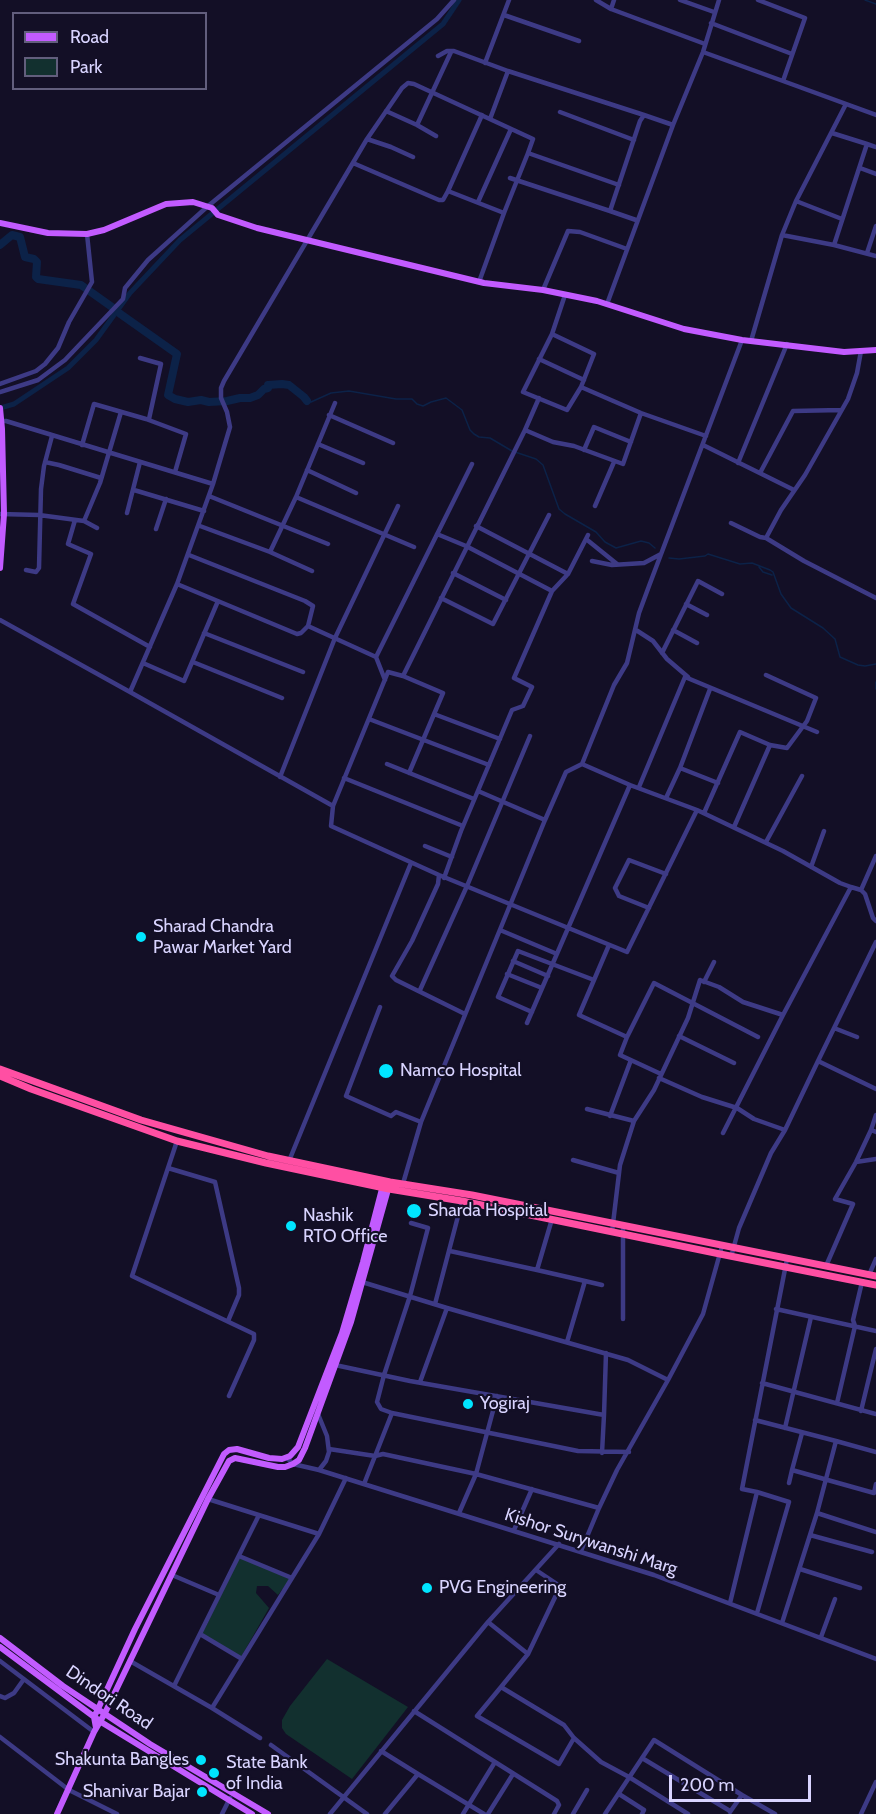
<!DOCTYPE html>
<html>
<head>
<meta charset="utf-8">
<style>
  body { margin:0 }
  #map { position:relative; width:876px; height:1814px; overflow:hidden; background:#130f26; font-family:Cabin,sans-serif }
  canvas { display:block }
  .legend { position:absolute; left:12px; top:12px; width:195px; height:78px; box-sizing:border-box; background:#130f26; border:2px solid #625e7d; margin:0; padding:8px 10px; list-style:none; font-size:18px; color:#d9d4ff }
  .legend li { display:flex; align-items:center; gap:12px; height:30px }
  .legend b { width:30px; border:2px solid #625e7d }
  .scale { position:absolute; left:669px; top:1775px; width:142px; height:27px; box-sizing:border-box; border:3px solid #d9d4ff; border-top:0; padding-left:8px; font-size:18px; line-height:21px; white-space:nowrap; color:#d9d4ff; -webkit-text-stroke:4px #130f26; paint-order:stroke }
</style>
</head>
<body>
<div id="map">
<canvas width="876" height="1814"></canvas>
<ul class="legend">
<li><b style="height:8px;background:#c25bff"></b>Road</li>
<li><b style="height:16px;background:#12302f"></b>Park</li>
</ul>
<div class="scale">200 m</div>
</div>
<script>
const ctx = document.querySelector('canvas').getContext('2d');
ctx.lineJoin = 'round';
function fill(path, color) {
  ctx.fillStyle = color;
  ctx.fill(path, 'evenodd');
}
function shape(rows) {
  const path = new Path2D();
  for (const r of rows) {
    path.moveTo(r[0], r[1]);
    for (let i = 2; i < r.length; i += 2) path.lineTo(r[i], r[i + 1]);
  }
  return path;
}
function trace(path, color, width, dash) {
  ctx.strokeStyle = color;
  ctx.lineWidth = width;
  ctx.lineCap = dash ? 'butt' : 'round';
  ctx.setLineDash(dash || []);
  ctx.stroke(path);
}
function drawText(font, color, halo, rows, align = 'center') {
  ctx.font = font + ' Cabin,sans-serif';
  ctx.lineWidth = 4.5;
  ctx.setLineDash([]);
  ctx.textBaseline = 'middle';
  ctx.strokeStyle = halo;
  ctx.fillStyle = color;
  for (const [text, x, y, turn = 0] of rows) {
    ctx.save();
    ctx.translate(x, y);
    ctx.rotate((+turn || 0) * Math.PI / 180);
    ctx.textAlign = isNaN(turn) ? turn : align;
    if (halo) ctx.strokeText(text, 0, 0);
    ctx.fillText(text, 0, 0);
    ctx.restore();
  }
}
fill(shape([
  [240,1556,290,1579,278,1595,268,1586,257,1586,256,1593,269,1608,241,1657,202,1634],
  [327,1659,408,1707,352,1779,286,1734,282,1728,282,1720,290,1706]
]), '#12302f');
trace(shape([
  [865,0,876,4],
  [307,401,311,402,331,393,349,391,396,399,412,399,417,404,423,406,431,402,446,398,462,410,470,430,474,434,479,437,490,438,512,451,536,459,543,465,559,509,565,514,596,532,605,542,616,548,641,541,649,543,655,548],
  [669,558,679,559,705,556,708,554,740,564,752,563,770,570,773,572,781,594,791,608,823,628,835,639,840,657,858,665,865,666,876,664],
  [759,567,763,572,772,575],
  [876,682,876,689]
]), '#0c2248', 1.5);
trace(shape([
  [0,408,14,404,68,368,96,340,130,293,180,240,443,24,459,0]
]), '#0c2248', 5);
trace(shape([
  [0,245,12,235,20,237,25,257,34,259,37,262,36,277,38,279,81,285,112,307],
  [119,313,177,354,168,395,175,399,188,402,201,400,209,402,227,401,240,398,250,398,258,395,264,389,268,388,268,385,282,384,289,385,304,397,307,401]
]), '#0c2248', 8);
trace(shape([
  [596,0,611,9],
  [614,0,611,9,705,44],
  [680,0,714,12],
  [758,0,805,18,783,81,876,115],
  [504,15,579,41],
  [711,23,792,54],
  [703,52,783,81],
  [438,56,447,51,454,51,508,71,644,115],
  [485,63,509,0],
  [386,111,417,125,436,136],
  [560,112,634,140],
  [490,119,508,71],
  [417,125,451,52],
  [832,133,867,144],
  [367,139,391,147,413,157],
  [353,163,439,200,443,200,448,191],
  [860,168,876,174],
  [510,178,610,211],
  [796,201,842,219],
  [478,202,511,129],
  [504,213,528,153],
  [636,220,610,211,640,121,644,115,673,125],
  [782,235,834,245,876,256],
  [834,245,867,144,876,147],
  [867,253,876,226],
  [479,282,504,213,448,191,482,115],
  [543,290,568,231,580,232,627,249],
  [565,295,552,334,594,354,581,387,641,413,706,436],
  [607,304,673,125,703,52,719,0],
  [552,334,523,392,567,410,581,387],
  [751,341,782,235,796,201,846,104],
  [140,358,161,364,149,419],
  [539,359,584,380],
  [0,384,36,371,45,364,58,348,69,322,92,282,87,234],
  [0,392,38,380,65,360,123,299,125,288,148,260,208,206,437,19,454,0],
  [539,398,525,430,553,442,574,446,623,464,641,413],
  [329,415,393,443],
  [0,421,6,421,213,484,230,427,227,412,221,398,221,388,224,381,367,139,402,88,408,83,414,84,533,139,528,153,619,185],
  [318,444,363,463],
  [82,445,94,404,146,419,186,434,175,472],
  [703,445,794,490],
  [584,450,594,427,631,442],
  [45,462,59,465,101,478],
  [738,463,787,344],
  [307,470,356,493],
  [760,473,793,411,841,410],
  [213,484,177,584,130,692,333,806,331,826,439,875,627,952,697,810],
  [134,490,204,511],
  [209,496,328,544],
  [296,497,335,403],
  [595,506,614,462],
  [127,513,140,462],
  [0,514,39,515,84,521,97,528],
  [75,520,68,544,91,554,73,604,150,647],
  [84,521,100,483,121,412],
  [731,523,760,537,766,538,781,510,805,475,848,399,857,373,861,351],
  [200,526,270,552,312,571],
  [476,526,568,574,588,535],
  [156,529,166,499],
  [437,534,466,546,552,591,514,678,532,687,523,706,512,710,461,831,444,878],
  [766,538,804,561,876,598],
  [586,539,617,564],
  [270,552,296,497,414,547],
  [592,561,612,565,644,563,661,554],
  [26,570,36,572,39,568,41,489,44,466,52,436],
  [453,573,506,600],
  [177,584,297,634,301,633,308,626,313,606,305,601,189,555],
  [552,591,568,574],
  [441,598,493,624,549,515],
  [686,604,707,615],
  [0,620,130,692],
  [308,626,376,657,385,680],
  [636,630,653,641,667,659,688,677],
  [673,630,697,643],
  [204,633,303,672],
  [662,653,698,581,722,594],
  [376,657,472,464],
  [193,662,282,698],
  [143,663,184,681,218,601],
  [403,676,443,693,409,773],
  [434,714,500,739],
  [369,719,489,765],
  [387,764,474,799],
  [582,764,630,785],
  [680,768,718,783],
  [280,777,335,638,398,506],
  [344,778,463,826],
  [639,787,685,677,817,732],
  [478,791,545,820],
  [666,798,680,768,710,689],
  [333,806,388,672,403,676,525,430],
  [704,813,740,732,770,745,787,748,807,721,816,698,766,675],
  [734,827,770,745],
  [766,842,802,776],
  [425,846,452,857],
  [811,867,824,831],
  [439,875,438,884,412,941,392,976,396,980,465,1014],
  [861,890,865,894,873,918,876,921],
  [649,908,619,896,615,888,629,860,666,874],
  [500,930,557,954],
  [609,945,579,1015,627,1037,654,983,758,1037],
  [513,961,548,976],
  [507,974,542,988],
  [704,982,714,962],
  [420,990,467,886,530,736],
  [380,1007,346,1096,391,1116,396,1112,421,1122],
  [532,1012,498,997,518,951,594,980],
  [527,1023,630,785,697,810,783,851,840,883,851,887,861,890,876,856],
  [834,1028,857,1037],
  [679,1036,734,1063],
  [627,1037,620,1055,661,1074],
  [818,1061,876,942],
  [659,1078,702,1097,737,1108,754,1119,785,1130,771,1153,739,1228,731,1257],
  [587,1109,634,1121],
  [876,1115,871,1130,876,1132],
  [610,1116,631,1060],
  [785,1130,818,1061,876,1089],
  [723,1133,783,1015],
  [177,1141,132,1276,254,1334,254,1340,229,1396],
  [573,1160,619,1173],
  [289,1161,411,863],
  [856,1162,876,1159],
  [168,1168,215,1182,239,1288,239,1295,228,1321],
  [402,1187,421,1122,545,820,566,772,582,764,614,685,627,663,639,613,649,586,742,340],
  [623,1226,623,1319],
  [612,1232,620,1165,634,1121,654,1090,688,1018,700,980,719,987,743,1002,783,1015,851,887],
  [450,1251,537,1270,552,1219],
  [826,1266,853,1204,835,1199,856,1162,871,1130],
  [537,1270,585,1281],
  [869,1275,876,1259],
  [362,1282,447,1308,628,1360,668,1380,703,1314,722,1246],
  [435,1304,462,1201],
  [776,1309,876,1331],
  [567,1342,585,1281,602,1285],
  [335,1365,410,1381,604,1415,602,1453],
  [420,1382,447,1308],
  [762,1383,876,1414],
  [837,1403,855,1326,853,1320,862,1282],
  [861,1411,876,1349],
  [392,1413,381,1409,377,1402,384,1375,410,1296,428,1228,411,1223],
  [318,1414,327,1436,329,1452,326,1461,319,1470],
  [604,1415,606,1353],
  [755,1420,836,1441],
  [785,1428,811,1317],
  [329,1449,375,1456,383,1454,476,1474,599,1508,581,1551],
  [287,1458,293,1464,319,1470,654,1575,876,1659],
  [792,1470,802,1433],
  [789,1483,792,1470,874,1493,876,1484],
  [364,1484,392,1413,578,1451,629,1452],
  [757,1492,742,1489,787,1259],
  [208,1499,319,1534],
  [599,1508,617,1470,668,1380],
  [459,1513,476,1474,497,1396],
  [817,1513,876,1532],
  [514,1530,532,1489],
  [810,1535,872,1552],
  [239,1556,292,1578],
  [800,1569,860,1588],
  [172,1575,219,1595],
  [730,1603,757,1492,789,1502,757,1613],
  [488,1622,528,1654,501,1687],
  [782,1623,817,1513,836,1441,876,1452],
  [200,1634,242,1659],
  [821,1637,835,1599],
  [528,1654,558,1591,557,1584,536,1570],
  [0,1661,94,1732],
  [130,1661,212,1708,319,1534,346,1478],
  [174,1686,259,1515],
  [0,1696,5,1698,14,1693,24,1679],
  [212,1708,260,1738],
  [414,1711,557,1801,559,1805,554,1814],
  [0,1737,69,1790,117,1814],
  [574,1738,559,1764,477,1716,501,1687,564,1725,574,1738,601,1762,629,1777,688,1814],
  [271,1745,367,1814],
  [381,1751,418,1774],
  [642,1758,730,1811],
  [619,1794,644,1810,642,1814],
  [730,1812,742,1795,775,1814],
  [222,1814,230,1798],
  [330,1814,488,1622,559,1544],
  [385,1814,418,1774,484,1814],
  [463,1814,495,1762],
  [488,1814,513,1774],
  [573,1814,587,1790],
  [605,1814,654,1740,742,1795],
  [861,1814,876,1782]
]), '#3d3a85', 4.5);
trace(shape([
  [0,223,48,233,87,234,104,230,166,204,193,202,212,208,218,215,257,228,484,283,543,290,597,301,684,329,742,340,844,352,876,350],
  [0,408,2,429,4,514,0,568],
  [0,1638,63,1686,150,1744,268,1814],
  [0,1647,101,1722,252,1814],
  [96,1728,94,1717,98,1709,135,1629,224,1454,229,1450,237,1449,269,1458,282,1459,290,1456,298,1447,342,1333,363,1262,383,1185],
  [57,1814,94,1732,105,1713,208,1499,229,1461,235,1458,278,1467,285,1467,293,1464,299,1460,305,1448,351,1322,389,1186]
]), '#c25bff', 6);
trace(shape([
  [0,1069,141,1120,268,1156,390,1182,472,1195,876,1276],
  [0,1076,31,1089,177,1141,266,1163,389,1189,462,1201,720,1254,876,1285]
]), '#ff4fa3', 7);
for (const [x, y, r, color] of [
  [141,937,6,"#00e5ff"],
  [386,1071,8,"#00e5ff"],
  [414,1211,8,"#00e5ff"],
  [291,1226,6,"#00e5ff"],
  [468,1404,6,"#00e5ff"],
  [427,1588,6,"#00e5ff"],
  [201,1760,6,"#00e5ff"],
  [214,1773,6,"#00e5ff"],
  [202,1792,6,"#00e5ff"]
]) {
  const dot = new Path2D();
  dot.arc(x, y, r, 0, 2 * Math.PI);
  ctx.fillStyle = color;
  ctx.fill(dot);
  trace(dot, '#130f26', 2);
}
drawText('18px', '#d9d4ff', '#130f26', [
  ["Sharad Chandra",153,927],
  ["Pawar Market Yard",153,948],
  ["Namco Hospital",400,1071],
  ["Sharda Hospital",428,1211],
  ["Nashik",303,1216],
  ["RTO Office",303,1237],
  ["Yogiraj",480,1404],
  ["PVG Engineering",439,1588],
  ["Shakunta Bangles",189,1760,"right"],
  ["State Bank",226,1763],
  ["of India",226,1784],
  ["Shanivar Bajar",190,1792,"right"]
], 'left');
drawText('18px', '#d9d4ff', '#130f26', [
  ["Kishor Surywanshi Marg",591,1542,18],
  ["Dindori Road",109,1698,34]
]);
</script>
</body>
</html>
